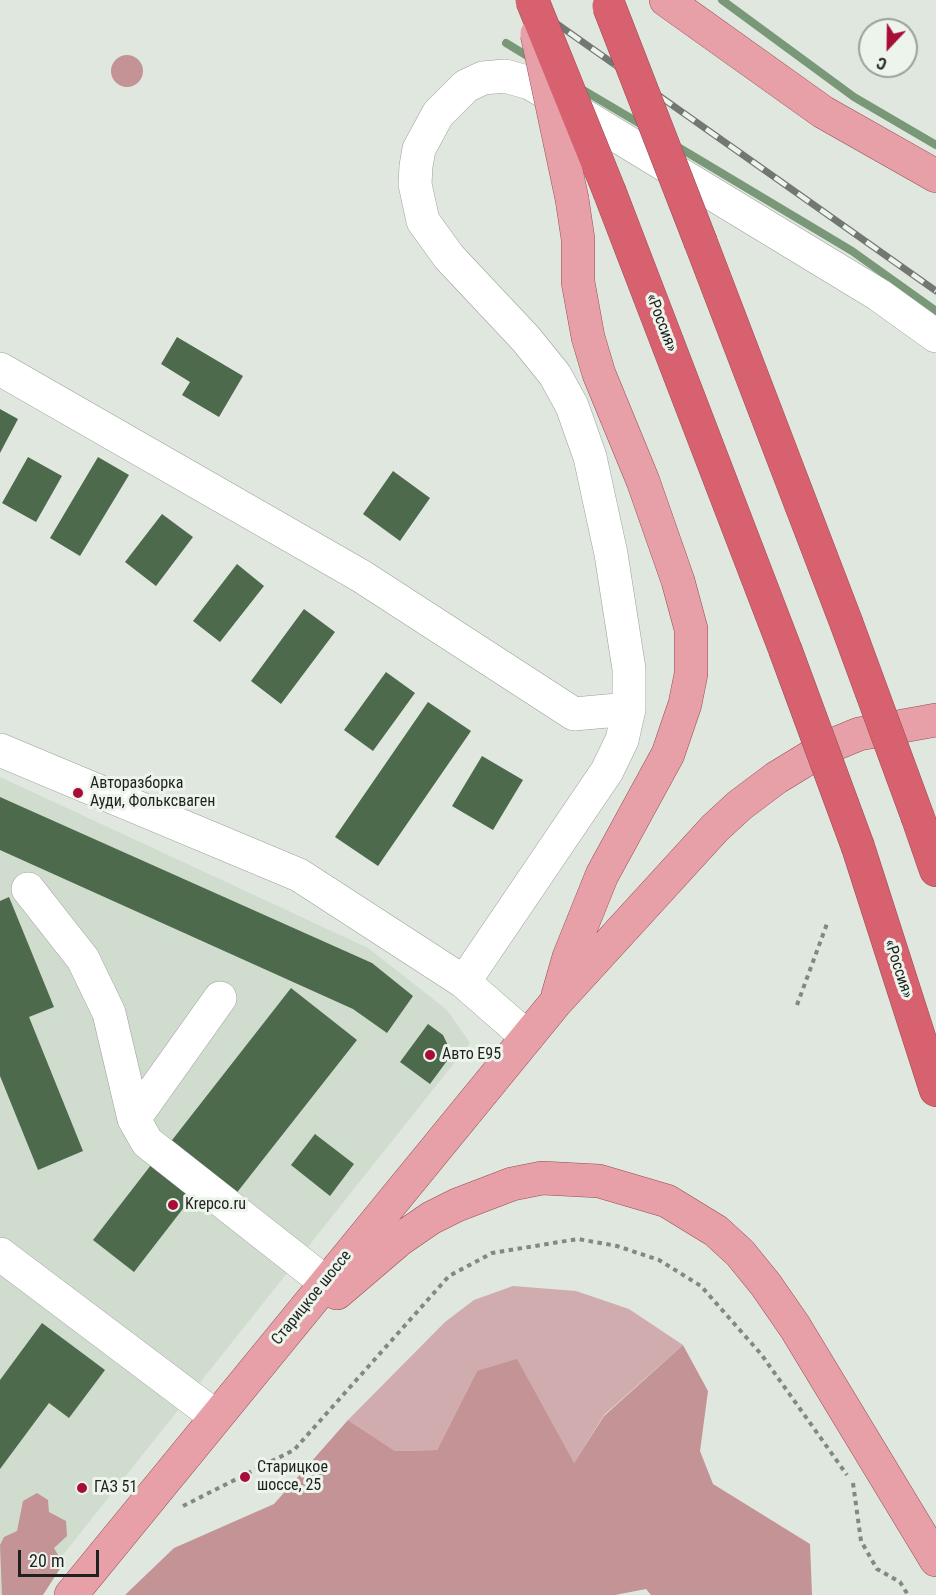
<!DOCTYPE html>
<html>
<head>
<meta charset="utf-8">
<style>
  body { margin:0 }
  #map { position:relative; width:936px; height:1595px; overflow:hidden; background:#dfe7de; font-family:"Roboto Condensed",sans-serif }
  canvas { display:block }
  .north { position:absolute; left:858px; top:18px; width:60px; height:60px; box-sizing:border-box; background:#ecf4ec; border:2px solid #9aa09a; border-radius:50%; rotate:202deg; font-size:16px; font-weight:700; line-height:24px; text-align:center; color:#1f211e }
  .north::after { content:''; display:block; margin:auto; width:21px; height:27px; background:#a70e37; clip-path:polygon(50% 0,100% 100%,50% 72%,0 100%) }
  .scale { position:absolute; left:18px; top:1550px; width:81px; height:27px; box-sizing:border-box; border:3px solid #1f211e; border-top:0; padding-left:8px; font-size:18px; line-height:21px; white-space:nowrap; color:#1f211e; -webkit-text-stroke:4px #ecf4ec; paint-order:stroke }
</style>
</head>
<body>
<div id="map">
<canvas width="936" height="1595"></canvas>
<div class="north">С</div>
<div class="scale">20 m</div>
</div>
<script>
const ctx = document.querySelector('canvas').getContext('2d');
ctx.lineJoin = 'round';
function fill(path, color) {
  ctx.fillStyle = color;
  ctx.fill(path, 'evenodd');
}
function shape(rows) {
  const path = new Path2D();
  for (const r of rows) {
    if (r.length === 3) {
      path.moveTo(r[0] + r[2], r[1]);
      path.arc(r[0], r[1], r[2], 0, 2 * Math.PI);
      continue;
    }
    path.moveTo(r[0], r[1]);
    for (let i = 2; i < r.length; i += 2) path.lineTo(r[i], r[i + 1]);
  }
  return path;
}
function trace(path, color, width, dash) {
  ctx.strokeStyle = color;
  ctx.lineWidth = width;
  ctx.lineCap = dash ? 'butt' : 'round';
  ctx.setLineDash(dash || []);
  ctx.stroke(path);
}
function drawText(font, color, halo, rows, align = 'center') {
  ctx.font = font + ' "Roboto Condensed",sans-serif';
  ctx.lineWidth = 6;
  ctx.setLineDash([]);
  ctx.textBaseline = 'middle';
  ctx.strokeStyle = halo;
  ctx.fillStyle = color;
  for (const [text, x, y, turn = 0] of rows) {
    ctx.save();
    ctx.translate(x, y);
    ctx.rotate((+turn || 0) * Math.PI / 180);
    ctx.textAlign = isNaN(turn) ? turn : align;
    if (halo) ctx.strokeText(text, 0, 0);
    ctx.fillText(text, 0, 0);
    ctx.restore();
  }
}
fill(shape([
  [0,777,368,948,447,1010,470,1043,31,1595,0,1595]
]), '#cfdcce');
fill(shape([
  [513,1286,576,1291,629,1309,683,1345,604,1415,574,1463,477,1371,437,1450,395,1451,348,1420,445,1322,474,1300]
]), '#d0acae');
fill(shape([
  [127,71,16],
  [683,1345,708,1391,700,1451,713,1484,810,1544,812,1595,651,1595,646,1589,615,1595,125,1595,174,1548,274,1504,348,1420,395,1451,437,1450,477,1371,517,1359,574,1463,604,1416],
  [37,1493,48,1500,49,1512,66,1521,67,1536,54,1548,63,1564,43,1595,2,1595,0,1545,4,1537,17,1531,23,1501]
]), '#c49395');
trace(shape([
  [722,0,854,97,936,145],
  [506,43,534,60],
  [578,87,644,126],
  [673,144,852,251,936,311]
]), '#799878', 8);
fill(shape([
  [177,337,243,376,219,417,182,395,190,382,161,364],
  [0,409,18,419,0,453],
  [28,457,62,476,36,522,2,503],
  [98,457,129,475,80,556,50,538],
  [393,471,430,498,400,541,363,514],
  [162,514,193,537,156,586,125,562],
  [237,564,264,586,220,642,193,621],
  [304,609,335,632,281,704,251,681],
  [386,672,415,693,373,751,344,730],
  [428,702,471,731,378,866,335,837],
  [482,756,523,780,493,830,452,806],
  [0,797,372,963,413,996,387,1033,353,1009,0,850],
  [9,897,54,1007,29,1017,83,1151,38,1170,0,1076,0,901],
  [291,988,357,1040,235,1195,169,1144],
  [428,1024,443,1035,452,1054,430,1084,400,1062],
  [315,1134,354,1164,330,1196,291,1165],
  [151,1165,192,1197,134,1272,93,1240],
  [42,1323,105,1370,69,1418,49,1403,0,1469,0,1380]
]), '#4d6a4c');
const minor = shape([
  [0,369,361,576,574,714,629,709],
  [0,750,299,875,464,982,527,1037],
  [28,889,83,959,109,1013,134,1119,147,1142,325,1282],
  [464,982,607,771,622,740,629,709,629,669,611,554,590,457,572,406,555,375,526,339,449,257,423,221,415,184,416,166,419,149,438,114,466,86,483,78,505,76,530,83,879,295,936,336],
  [134,1119,220,998],
  [0,1254,215,1416]
]);
const major = shape([
  [666,0,823,112,936,176],
  [558,995,569,957,602,875,668,754,685,704,691,674,691,629,678,581,643,481,599,374,588,337,578,282,578,239,572,199],
  [337,1293,399,1240,431,1218,457,1205,512,1184,542,1178,599,1181,667,1201,716,1231,740,1253,766,1285,795,1327,936,1560],
  [71,1595,556,1002,715,828,740,805,776,778,825,748,859,734,936,720]
]);
const highway = shape([
  [610,193,785,649],
  [701,243,846,622],
  [918,818,936,870],
  [858,847,936,1090]
]);
trace(minor, '#9aa199', 34);
trace(major, '#974b52', 34);
trace(highway, '#974b52', 34);
trace(shape([
  [797,1005,828,921],
  [853,1483,861,1541,877,1569,900,1582,908,1595],
  [183,1506,294,1450,449,1276,492,1253,578,1239,617,1246,659,1260,701,1286,761,1354,847,1475]
]), '#838982', 4, [4.5, 4.5]);
trace(minor, '#fff', 33);
trace(major, '#e7a0a8', 33);
trace(highway, '#d7616e', 33);
const rail = shape([
  [523,0,936,291]
]);
trace(rail, '#737772', 7);
trace(rail, '#ecf4ec', 4.5, [14]);
const majorBridge = shape([
  [537,34,572,199]
]);
const highwayBridge = shape([
  [532,0,610,193],
  [609,6,701,243],
  [846,622,918,818],
  [785,649,858,847]
]);
trace(majorBridge, '#974b52', 34, []);
trace(highwayBridge, '#974b52', 34, []);
trace(majorBridge, '#e7a0a8', 33);
trace(highwayBridge, '#d7616e', 33);
for (const [x, y, r, color] of [
  [78,793,6,"#a70e37"],
  [430,1055,6,"#a70e37"],
  [173,1205,6,"#a70e37"],
  [245,1477,6,"#a70e37"],
  [82,1488,6,"#a70e37"]
]) {
  const dot = new Path2D();
  dot.arc(x, y, r, 0, 2 * Math.PI);
  ctx.fillStyle = color;
  ctx.fill(dot);
  trace(dot, '#ecf4ec', 2);
}
drawText('16px', '#1f211e', '#ecf4ec', [
  ["«Россия»",661,323,69],
  ["«Россия»",898,969,72],
  ["Старицкое шоссе",312,1298,-51]
]);
drawText('16px', '#1f211e', '#ecf4ec', [
  ["Авторазборка",90,784],
  ["Ауди, Фольксваген",90,802],
  ["Авто E95",442,1055],
  ["Krepco.ru",185,1205],
  ["Старицкое",257,1468],
  ["шоссе, 25",257,1486],
  ["ГАЗ 51",94,1488]
], 'left');
</script>
</body>
</html>
